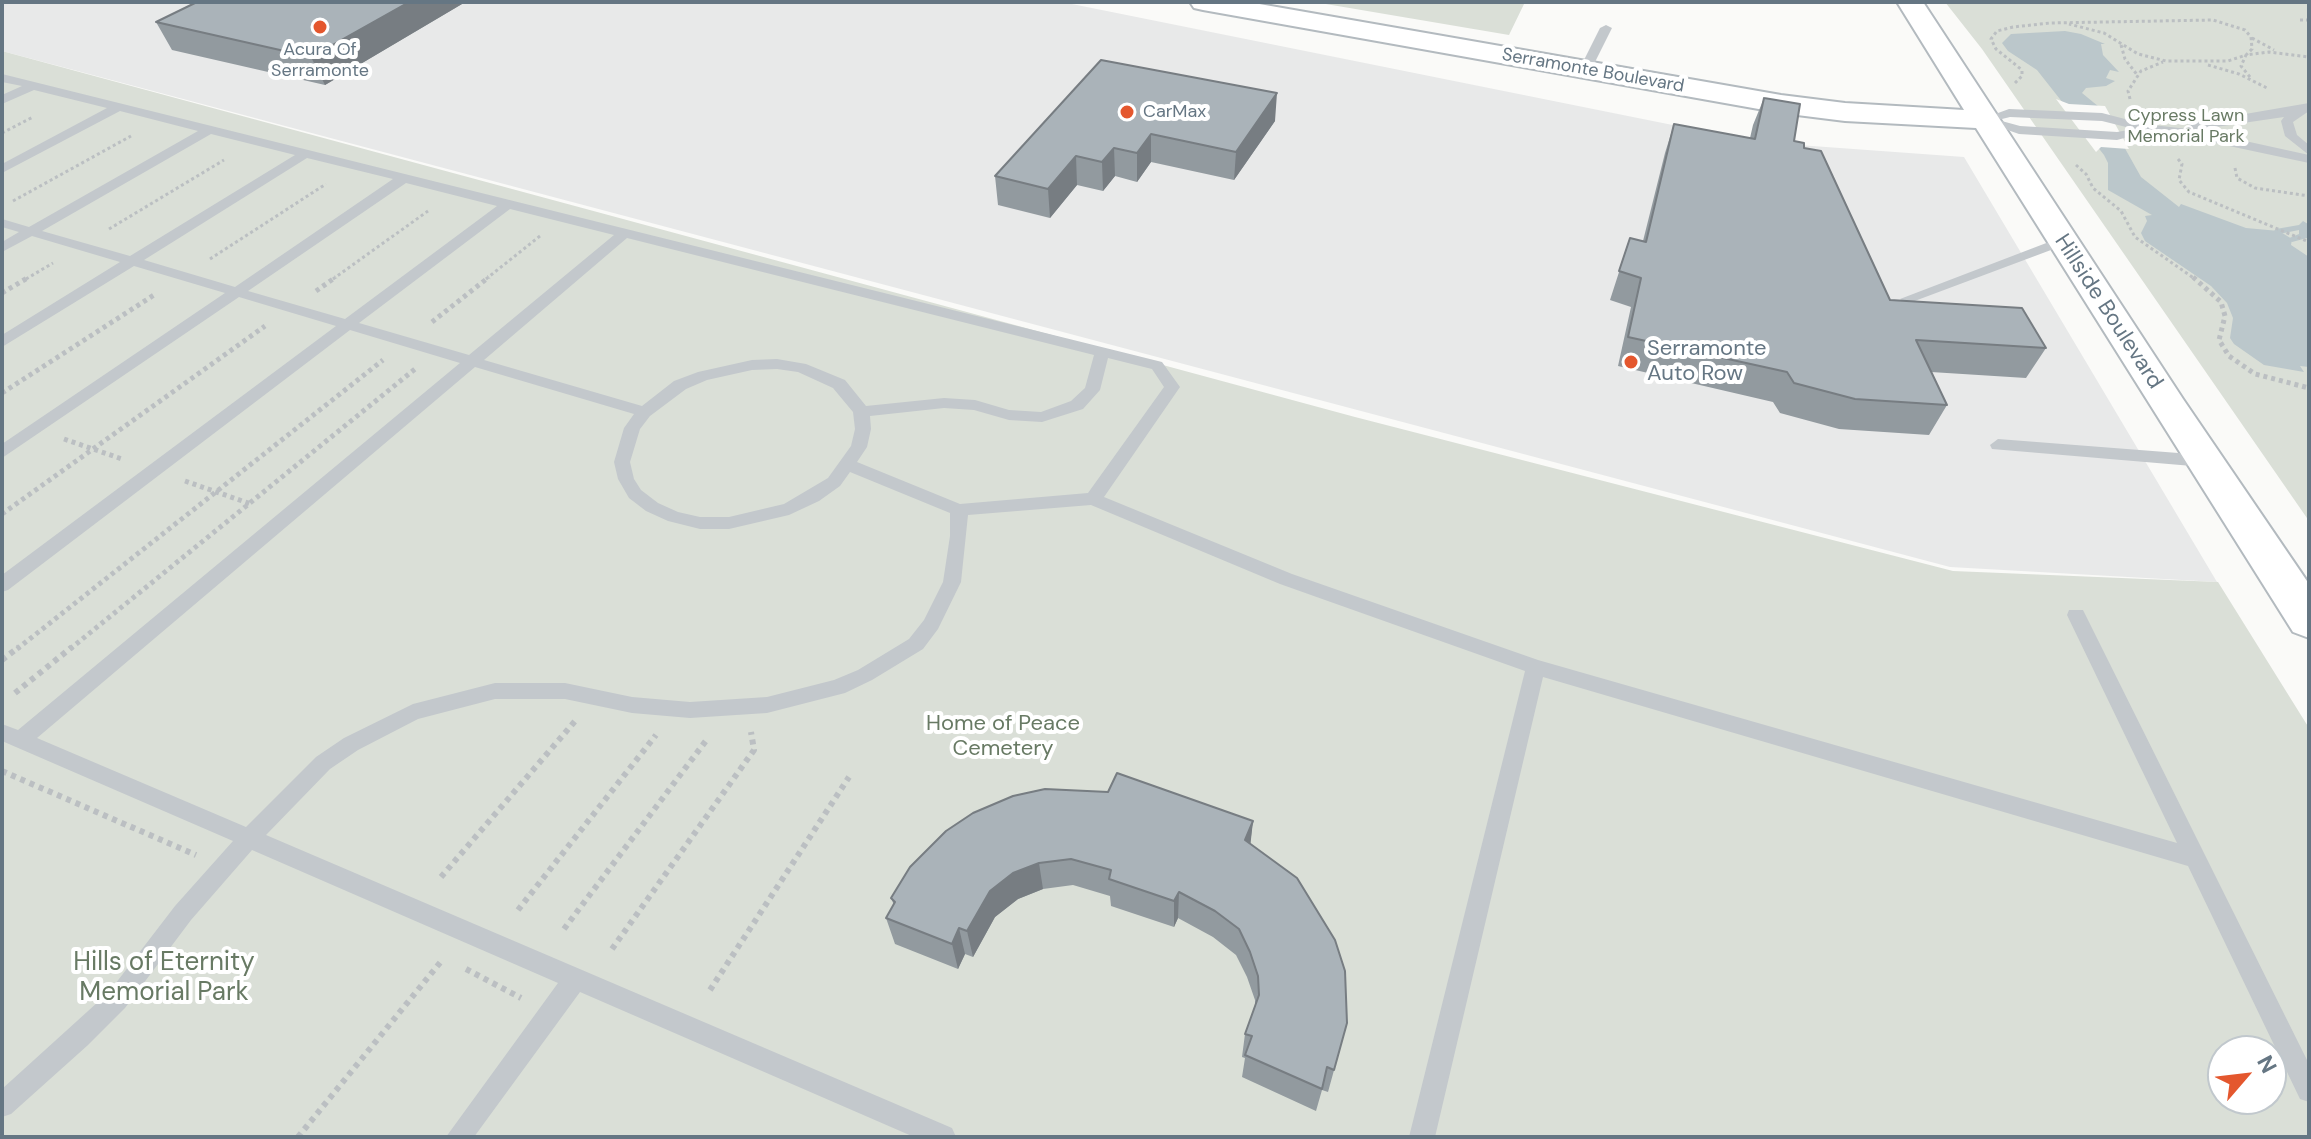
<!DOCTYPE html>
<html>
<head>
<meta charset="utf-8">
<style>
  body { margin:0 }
  #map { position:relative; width:2311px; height:1139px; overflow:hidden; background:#fafaf8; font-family:"DM Sans",sans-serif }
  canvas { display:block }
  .frame { position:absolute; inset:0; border:4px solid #657683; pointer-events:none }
  .north { position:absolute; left:2207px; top:1035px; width:80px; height:80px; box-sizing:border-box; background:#fff; border:2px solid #c1c8cd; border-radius:50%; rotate:62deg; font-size:22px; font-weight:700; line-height:32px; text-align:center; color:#657683 }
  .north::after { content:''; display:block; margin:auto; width:28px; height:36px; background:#e4572e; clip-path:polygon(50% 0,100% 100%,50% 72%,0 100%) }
</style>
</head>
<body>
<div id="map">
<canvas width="2311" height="1139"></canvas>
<div class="frame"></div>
<div class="north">N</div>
</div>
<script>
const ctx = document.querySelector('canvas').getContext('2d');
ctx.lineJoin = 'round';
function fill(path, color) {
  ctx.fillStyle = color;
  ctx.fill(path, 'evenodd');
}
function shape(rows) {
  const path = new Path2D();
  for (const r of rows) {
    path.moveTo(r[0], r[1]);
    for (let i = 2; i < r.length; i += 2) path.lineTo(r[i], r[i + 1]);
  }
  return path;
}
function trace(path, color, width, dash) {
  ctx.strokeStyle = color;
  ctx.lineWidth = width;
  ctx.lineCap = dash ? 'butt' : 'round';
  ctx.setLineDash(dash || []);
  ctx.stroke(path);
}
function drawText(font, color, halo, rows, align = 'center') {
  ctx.font = font + ' "DM Sans",sans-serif';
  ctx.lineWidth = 8;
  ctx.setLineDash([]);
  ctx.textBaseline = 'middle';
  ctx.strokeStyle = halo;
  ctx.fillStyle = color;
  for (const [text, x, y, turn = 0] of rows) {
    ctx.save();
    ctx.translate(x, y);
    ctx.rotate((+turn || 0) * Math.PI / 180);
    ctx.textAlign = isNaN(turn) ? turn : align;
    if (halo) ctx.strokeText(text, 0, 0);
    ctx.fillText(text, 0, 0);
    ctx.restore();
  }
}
fill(shape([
  [2,2,1062,2,1757,142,1964,157,2217,582,1950,567,2,51]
]), '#e8e9e9');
fill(shape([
  [1314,2,1525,2,1509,35],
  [1945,2,2309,2,2309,521,1982,49],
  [2,51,1355,417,1953,571,2218,582,2309,728,2309,1137,2,1137],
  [2223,1051,2271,1051,2271,1099,2223,1099]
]), '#dadfd7');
fill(shape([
  [2065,31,2081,34,2105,44,2101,44,2103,55,2119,72,2110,70,2106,78,2115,81,2106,86,2086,88,2082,93,2104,111,2141,177,2179,207,2181,204,2246,228,2279,231,2292,239,2291,245,2309,257,2309,367,2300,366,2304,372,2264,365,2234,344,2230,338,2233,318,2227,303,2211,286,2145,241,2141,233,2147,221,2145,216,2152,215,2108,190,2108,163,2104,155,2037,70,2008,51,2002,43,2011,34]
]), '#bbc7cb');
fill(shape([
  [2056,99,2069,104,2105,106,2129,149,2101,147,2096,152]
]), '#fafaf8');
fill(shape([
  [2303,221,2308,224,2307,238,2292,242,2287,239,2299,234,2299,230,2279,234,2274,231,2276,229,2299,225,2303,221]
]), '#bbc7cb');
const secondary = shape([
  [1190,2,1248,2,1781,95,1845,103,1964,110,1897,2,1923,2,2183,399,2309,584,2309,638,2293,632,1976,128,1845,121,1781,113,1203,10,1194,8,1190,2]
]);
trace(secondary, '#b3babf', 4);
trace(shape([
  [2300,20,2309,20],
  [2252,38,2274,50],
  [2121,45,2125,59,2138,76],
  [2208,65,2239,74,2269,89],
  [2250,77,2241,66,2246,55,2269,52,2309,57],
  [2015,83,2022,76,2022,70,1996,49,1991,39,1997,31,2013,27,2050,23,2213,20,2245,30,2251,37,2252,49,2246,55,2228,61,2166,61,2138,54,2104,33,2069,24],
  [2130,99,2128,91,2141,71,2163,62],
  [2,133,33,117],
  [2178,159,2182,164,2179,180,2189,192,2309,242],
  [2076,165,2086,174,2093,188,2121,211,2135,237,2195,279],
  [2235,168,2237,178,2255,188,2309,196],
  [13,201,131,136],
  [109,229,224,160],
  [210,259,326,184],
  [26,279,53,263],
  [333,279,428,211],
  [486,279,540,236]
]), '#bbbfc2', 3, [3, 3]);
trace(shape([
  [2193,277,2221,302,2225,316,2219,340,2229,356,2255,374,2309,388],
  [316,291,336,277],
  [2,293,29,277],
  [432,322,489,277],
  [2,393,154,295],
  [64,439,122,459],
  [185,481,251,504],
  [2,514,265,326],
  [17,649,383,360],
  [70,649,415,369]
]), '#bbbfc2', 5, [4, 4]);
trace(shape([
  [2,660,19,647],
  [15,693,72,647],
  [2,771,196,855],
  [441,877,576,720],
  [518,910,656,735],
  [564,929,708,738],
  [612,949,754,750,751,732],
  [466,969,521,998],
  [710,990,849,777],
  [298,1137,443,959]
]), '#bbbfc2', 6, [5, 5]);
fill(shape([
  [1606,25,1612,28,1591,70,1581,72,1579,70,1600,28,1606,25],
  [2,74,1162,362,1180,387,1104,497,1292,574,1538,660,2177,843,2067,615,2069,610,2083,610,2309,1064,2309,1102,2300,1099,2188,866,1543,677,1435,1137,1409,1137,1525,671,1280,584,1091,505,968,515,961,582,938,629,923,649,872,680,845,693,767,713,690,718,632,713,565,699,495,699,418,719,358,750,330,769,266,835,952,1128,956,1137,914,1137,580,992,474,1137,446,1137,558,983,252,850,191,920,125,1008,88,1045,11,1114,2,1117,2,1089,109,992,175,906,233,841,2,741,2,724,18,730,460,363,350,330,8,590,2,592,2,575,336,326,239,297,2,458,2,444,225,293,134,266,2,347,2,335,120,262,32,236,2,252,2,242,19,232,2,227,2,219,29,227,198,131,120,111,2,173,2,164,107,108,34,90,2,104,2,95,22,86,2,82,2,74],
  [211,134,295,155,130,256,42,231,211,134],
  [307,158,393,179,235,287,144,260,307,158],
  [406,183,497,206,345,319,248,291,406,183],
  [510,209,614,235,469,355,359,323,510,209],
  [627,238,1094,355,1085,388,1071,401,1041,412,1009,410,975,400,944,398,866,406,845,380,806,364,777,359,752,360,698,372,674,381,642,406,484,360,627,238],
  [1108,358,1152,369,1164,387,1088,493,960,504,857,462,867,447,871,429,870,416,944,408,974,410,1009,420,1042,422,1083,409,1100,390,1108,358],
  [475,367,634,414,624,428,614,462,618,479,629,498,646,511,668,521,700,529,729,529,789,515,819,501,840,486,850,472,950,513,950,536,943,582,924,620,909,639,858,670,834,680,767,697,690,702,632,697,565,683,495,683,413,704,344,738,316,757,246,827,37,738,475,367],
  [777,369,798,372,833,388,853,412,855,429,851,446,828,478,784,504,729,517,700,517,678,512,658,503,641,490,634,479,630,462,640,429,650,416,686,389,707,380,752,370,777,369],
  [2309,103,2309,111,2293,122,2297,135,2309,145,2309,155,2285,136,2281,121,2284,117,2195,130,2309,155,2309,163,2173,134,2146,132,2117,140,2019,134,1979,120,2009,109,2102,113,2144,124,2188,129,2189,124,2193,123,2309,103],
  [2010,117,2102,121,2134,129,2117,132,2020,126,1998,120,2010,117],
  [2062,237,2067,238,2067,244,1912,302,1907,303,1900,299,2062,237],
  [1998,439,2204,455,2212,461,2204,467,1992,449,1990,445,1998,439]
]), '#c3c8cc');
fill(secondary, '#fff');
fill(shape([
  [197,2,461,2,462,4,325,85,172,50,156,22],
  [1101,60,1275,121,1234,180,1151,162,1137,182,1115,176,1103,191,1077,185,1050,218,998,205,995,176],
  [1764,98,1794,141,1804,148,1890,300,2046,348,2026,378,1931,372,1947,405,1929,435,1839,429,1780,413,1773,402,1618,366,1631,307,1610,300,1630,238,1643,241,1665,153,1674,124,1750,138,1753,125],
  [1253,821,1250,844,1347,1023,1328,1092,1322,1090,1316,1111,1242,1077,1245,1058,1242,1057,1245,1034,1255,1006,1255,1000,1247,977,1236,955,1213,937,1178,918,1174,927,1111,906,1110,896,1073,885,1043,889,1018,899,995,917,973,957,965,954,958,969,895,944,886,918,894,905,891,898,910,867]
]), '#929a9f');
fill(shape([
  [409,2,461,2,462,4,325,85,311,57],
  [1277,93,1275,121,1234,180,1236,152],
  [1151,134,1151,162,1137,182,1137,153],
  [1114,148,1115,176,1103,191,1102,162],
  [1076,156,1077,185,1050,218,1048,189],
  [1253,821,1250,848,1245,840],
  [1039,863,1043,889,1018,899,995,917,973,957,967,931,990,891,1013,873],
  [1179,892,1178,918,1174,927,1174,901],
  [959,928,965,954,958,969,952,944]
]), '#777d82');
const building = shape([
  [197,2,409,2,311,57,156,22,197,2],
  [1101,60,1277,93,1236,152,1151,134,1137,153,1114,148,1102,162,1076,156,1048,189,995,176,1101,60],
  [1764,98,1800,104,1794,141,1804,143,1804,148,1821,151,1890,300,2022,308,2046,348,1916,340,1947,405,1855,399,1794,383,1787,372,1628,337,1641,278,1619,271,1630,238,1646,242,1674,124,1755,139,1764,98],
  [1117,773,1253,821,1245,840,1297,878,1335,940,1345,971,1347,1023,1334,1070,1327,1067,1322,1089,1245,1055,1252,1036,1245,1034,1259,995,1258,976,1250,952,1239,929,1215,911,1179,892,1174,901,1109,879,1111,870,1071,859,1039,863,1013,873,990,891,967,931,959,928,952,944,886,918,895,902,891,898,910,867,946,831,973,813,1013,796,1045,789,1108,792,1117,773]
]);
fill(building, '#aab3b9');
trace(building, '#777d82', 2);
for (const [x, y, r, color] of [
  [320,27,8,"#e4572e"],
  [1127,112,8,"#e4572e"],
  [1631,362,8,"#e4572e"]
]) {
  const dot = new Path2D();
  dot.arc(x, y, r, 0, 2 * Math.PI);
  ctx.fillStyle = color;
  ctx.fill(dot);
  trace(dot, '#fff', 3);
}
drawText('18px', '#657683', '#fff', [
  ["Acura Of",320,50],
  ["Serramonte",320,71],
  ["CarMax",1143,112,"left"]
]);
drawText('18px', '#657683', '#fff', [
  ["Serramonte Boulevard",1593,71,10]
]);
drawText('18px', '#687a64', '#fff', [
  ["Cypress Lawn",2186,116],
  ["Memorial Park",2186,137]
]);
drawText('22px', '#657683', '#fff', [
  ["Hillside Boulevard",2108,312,57]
]);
drawText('22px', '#657683', '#fff', [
  ["Serramonte",1647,349],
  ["Auto Row",1647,374]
], 'left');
drawText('22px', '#687a64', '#fff', [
  ["Home of Peace",1003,724],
  ["Cemetery",1003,749]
]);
drawText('26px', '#687a64', '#fff', [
  ["Hills of Eternity",164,963],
  ["Memorial Park",164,993]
]);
</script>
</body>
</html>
